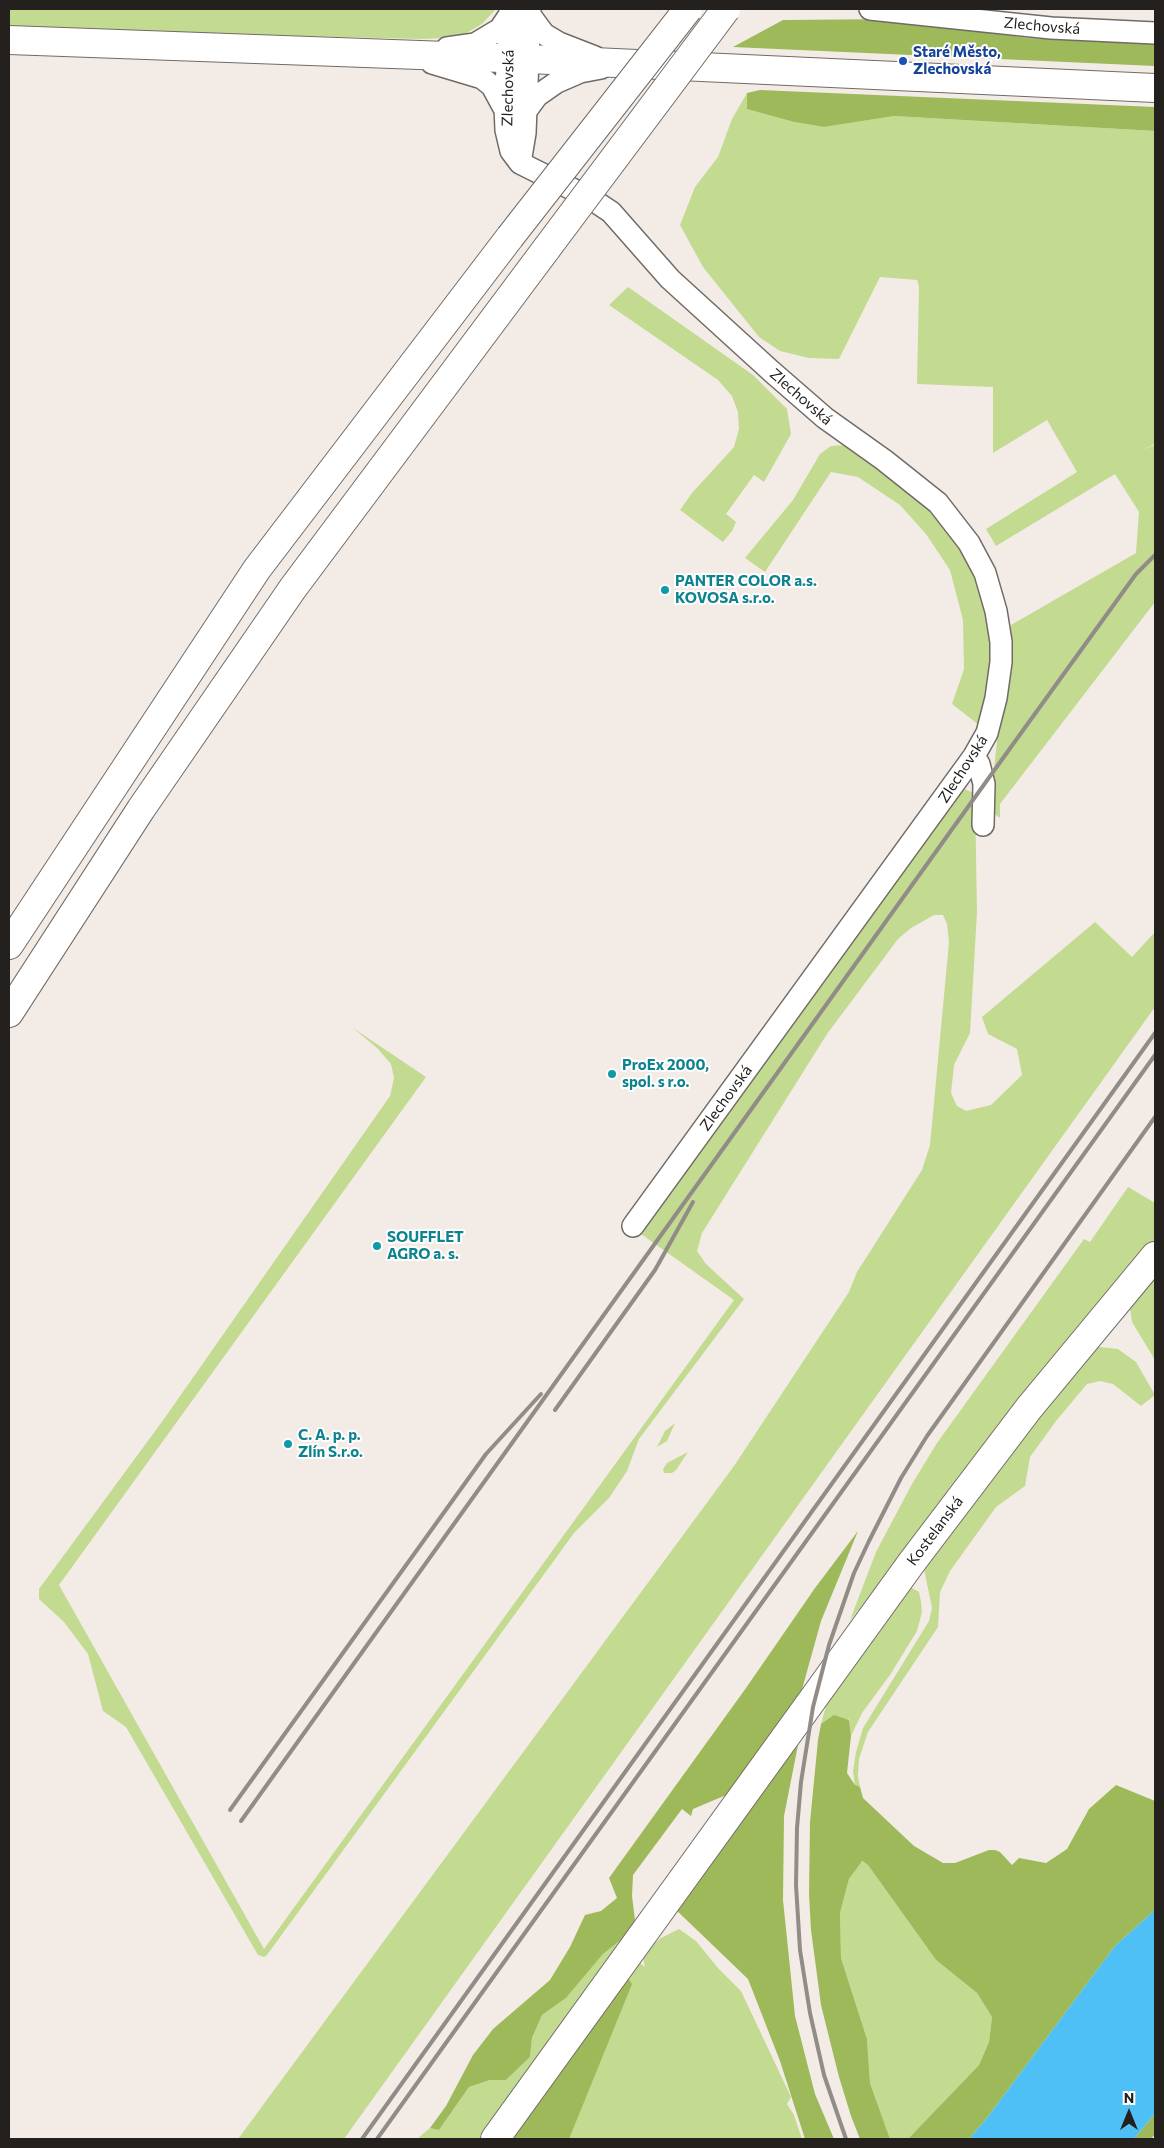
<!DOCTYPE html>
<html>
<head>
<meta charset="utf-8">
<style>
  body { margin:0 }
  #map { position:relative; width:1164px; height:2148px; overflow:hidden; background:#f3ece6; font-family:Commissioner,sans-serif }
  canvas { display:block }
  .frame { position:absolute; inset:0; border:10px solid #23201e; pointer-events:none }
  .north { position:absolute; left:1104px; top:2088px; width:50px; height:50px; -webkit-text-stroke:4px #fff; paint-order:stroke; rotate:0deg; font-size:14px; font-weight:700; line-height:20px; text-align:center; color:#23201e }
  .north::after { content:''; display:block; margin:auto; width:18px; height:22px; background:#23201e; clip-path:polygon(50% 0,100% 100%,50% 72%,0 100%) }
</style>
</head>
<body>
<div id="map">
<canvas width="1164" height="2148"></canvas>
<div class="frame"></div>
<div class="north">N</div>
</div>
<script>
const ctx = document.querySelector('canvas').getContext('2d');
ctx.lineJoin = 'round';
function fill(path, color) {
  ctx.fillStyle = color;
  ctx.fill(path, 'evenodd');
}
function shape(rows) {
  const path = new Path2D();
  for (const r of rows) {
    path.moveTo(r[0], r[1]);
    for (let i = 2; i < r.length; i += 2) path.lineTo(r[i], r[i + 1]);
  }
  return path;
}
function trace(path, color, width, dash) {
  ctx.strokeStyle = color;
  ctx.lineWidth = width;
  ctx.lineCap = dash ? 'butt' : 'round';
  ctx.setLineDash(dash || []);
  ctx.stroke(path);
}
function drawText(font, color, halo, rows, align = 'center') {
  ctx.font = font + ' Commissioner,sans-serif';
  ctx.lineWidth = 4;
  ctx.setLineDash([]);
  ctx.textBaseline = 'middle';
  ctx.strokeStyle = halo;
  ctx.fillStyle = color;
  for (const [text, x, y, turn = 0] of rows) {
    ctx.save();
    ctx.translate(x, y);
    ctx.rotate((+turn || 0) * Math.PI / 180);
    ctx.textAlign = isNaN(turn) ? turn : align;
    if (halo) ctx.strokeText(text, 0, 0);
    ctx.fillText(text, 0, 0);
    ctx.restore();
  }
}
fill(shape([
  [9,9,496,9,482,24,465,34,445,38,422,39,143,32,9,26],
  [747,93,748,109,794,122,824,127,894,116,1155,131,1155,444,1142,450,1155,445,1155,602,1000,804,1000,818,993,813,991,799,997,741,1008,682,1011,625,1136,553,1139,512,1115,474,996,546,986,529,1077,472,1047,420,993,453,993,387,917,384,919,286,917,280,880,277,839,359,809,358,780,351,759,337,703,267,680,225,695,187,718,157,732,119],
  [628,287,753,375,787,409,791,434,764,482,754,475,726,514,736,522,732,531,723,542,680,510,692,493,734,447,739,429,738,412,732,396,718,380,609,305],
  [844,445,862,454,914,494,945,524,962,550,984,601,990,632,992,672,979,725,952,704,964,669,963,620,950,570,926,534,900,505,858,477,831,472,765,572,745,558,793,500,820,454,831,446],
  [964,789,974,793,975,798,977,912,970,1033,954,1065,951,1093,957,1106,966,1111,991,1105,1022,1075,1017,1049,988,1034,982,1017,1095,922,1132,957,1155,932,1155,1007,344,2139,238,2139,734,1466,849,1292,857,1272,922,1170,930,1145,949,942,947,924,943,915,934,915,911,928,898,939,827,1034,702,1233,697,1251,706,1264,744,1299,639,1439,627,1471,609,1498,574,1533,267,1955,264,1957,258,1955,126,1727,103,1711,88,1654,64,1622,39,1599,39,1589,164,1419,390,1096,394,1078,391,1064,377,1048,353,1028,426,1077,59,1585,264,1949,734,1300,641,1234,959,791],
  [1128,1187,1155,1203,1155,1241,919,1539,850,1620,876,1552,912,1484,937,1443,1084,1239,1090,1242],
  [1155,1270,1155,1360,1132,1322,1130,1308],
  [1100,1347,1118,1349,1136,1362,1155,1395,1141,1406,1113,1384,1100,1381,1087,1384,1056,1421,1030,1457,1025,1486,996,1507,950,1571,940,1592,938,1627,868,1732,859,1759,858,1776,860,1787,855,1787,853,1771,856,1752,863,1728,929,1621,932,1608,924,1569,1044,1404,1093,1349],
  [675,1423,667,1441,657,1447,665,1431],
  [688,1452,676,1470,672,1473,664,1473,663,1469,667,1463],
  [912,1588,919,1592,921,1602,922,1612,917,1631,890,1675,862,1713,851,1736,849,1719,821,1724,828,1699,908,1589],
  [861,1861,868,1865,936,1960,977,1993,992,2017,989,2042,979,2065,908,2139,890,2139,870,2083,867,2039,841,1958,840,1913,849,1879],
  [636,1928,481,2139,417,2139,430,2128,439,2130,469,2087,490,2080,506,2080,530,2057,532,2038,542,2015,566,1998,603,1954],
  [679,1929,696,1941,718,1968,741,1991,791,2097,787,2104,794,2115,802,2139,569,2139,626,1975,638,1961,645,1967,642,1954,661,1938]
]), '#c3da91');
fill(shape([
  [898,19,1028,38,1155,44,1155,66,733,47,783,20],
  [760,90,1155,107,1155,131,894,116,824,127,794,122,747,109,747,93],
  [858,1531,821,1621,801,1693,731,1793,693,1809,691,1816,682,1809,633,1875,632,1896,636,1928,603,1954,566,1998,542,2015,532,2038,530,2057,506,2080,490,2080,469,2087,439,2130,430,2128,446,2106,473,2055,493,2029,550,1980,570,1947,585,1915,601,1911,617,1898,609,1878,746,1688,815,1588],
  [834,1715,849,1720,851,1736,847,1773,855,1785,860,1787,863,1798,914,1846,943,1863,955,1863,989,1850,995,1850,1000,1852,1012,1865,1019,1858,1046,1863,1067,1849,1089,1809,1116,1785,1155,1801,1155,1910,1115,1946,987,2118,969,2139,908,2139,979,2065,989,2042,992,2017,977,1993,936,1960,868,1865,862,1861,849,1879,840,1913,841,1958,867,2039,870,2083,890,2139,860,2139,851,2116,839,2077,821,2005,811,1930,809,1894,810,1822,818,1740,821,1724],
  [798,1745,784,1816,783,1900,795,2016,815,2094,834,2139,805,2139,780,2061,748,1979,673,1907],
  [626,1975,632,1984,569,2139,508,2139],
  [1155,2113,1155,2134,1151,2139,1134,2139]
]), '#9db959');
fill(shape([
  [1155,1910,1155,2113,1134,2139,969,2139,987,2118,1115,1946]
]), '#4ec0f5');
const minor = shape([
  [510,9,505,106,506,130,511,151,520,163,590,198,611,212,670,279,771,371,825,418,884,460,938,503,969,543,985,573,996,611,1001,642,1001,662,996,698,987,733,974,756,633,1226],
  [870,9,1051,28,1155,33],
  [530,15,544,34,559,43,595,57],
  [447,48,475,44,500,29,510,14],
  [432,63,482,78,492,86,505,110],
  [526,111,537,96,557,82,580,72,601,68],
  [520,163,525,133,530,9],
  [974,756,979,764,984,784,983,825]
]);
const major = shape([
  [9,40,529,59,1155,88],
  [495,2139,912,1562,1029,1408,1155,1256]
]);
const highway = shape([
  [9,945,257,569,510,237],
  [9,1013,141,809,293,588,547,248]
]);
trace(minor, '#716b66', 24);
trace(major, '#716b66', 30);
trace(highway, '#716b66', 30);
trace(minor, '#fff', 21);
trace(major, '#fff', 28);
trace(highway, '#fff', 28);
trace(shape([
  [555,1410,655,1270,693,1202],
  [230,1810,486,1454,541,1394],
  [241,1821,1016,740,1136,574,1155,555],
  [362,2139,1155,1033],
  [377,2139,1155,1055],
  [846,2139,824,2075,810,2013,800,1950,796,1885,797,1828,801,1782,813,1707,829,1645,854,1573,869,1541,901,1478,927,1436,1155,1117]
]), '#918c87', 4);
const highwayBridge = shape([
  [510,237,688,9],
  [547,248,726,9]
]);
trace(highwayBridge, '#716b66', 30, []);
trace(highwayBridge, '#fff', 28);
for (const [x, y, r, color] of [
  [903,61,5,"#1a4fb4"],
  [665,590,5,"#0f9aa8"],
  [612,1074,5,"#0f9aa8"],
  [377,1246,5,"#0f9aa8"],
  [288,1444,5,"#0f9aa8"]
]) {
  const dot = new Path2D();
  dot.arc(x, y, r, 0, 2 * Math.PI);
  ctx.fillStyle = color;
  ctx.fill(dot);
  trace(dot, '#fff', 2);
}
drawText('15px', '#23201e', '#fff', [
  ["Zlechovská",1042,26,5],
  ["Zlechovská",508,88,-89],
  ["Zlechovská",801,397,41],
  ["Zlechovská",963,769,-57],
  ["Zlechovská",726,1098,-54],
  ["Kostelanská",935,1531,-53]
]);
drawText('bold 15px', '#164399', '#fff', [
  ["Staré Město,",913,52],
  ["Zlechovská",913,69]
], 'left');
drawText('bold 15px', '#0d838f', '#fff', [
  ["PANTER COLOR a.s.",675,581],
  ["KOVOSA s.r.o.",675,598],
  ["ProEx 2000,",622,1065],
  ["spol. s r.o.",622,1082],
  ["SOUFFLET",387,1237],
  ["AGRO a. s.",387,1254],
  ["C. A. p. p.",298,1435],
  ["Zlín S.r.o.",298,1452]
], 'left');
</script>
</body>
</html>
